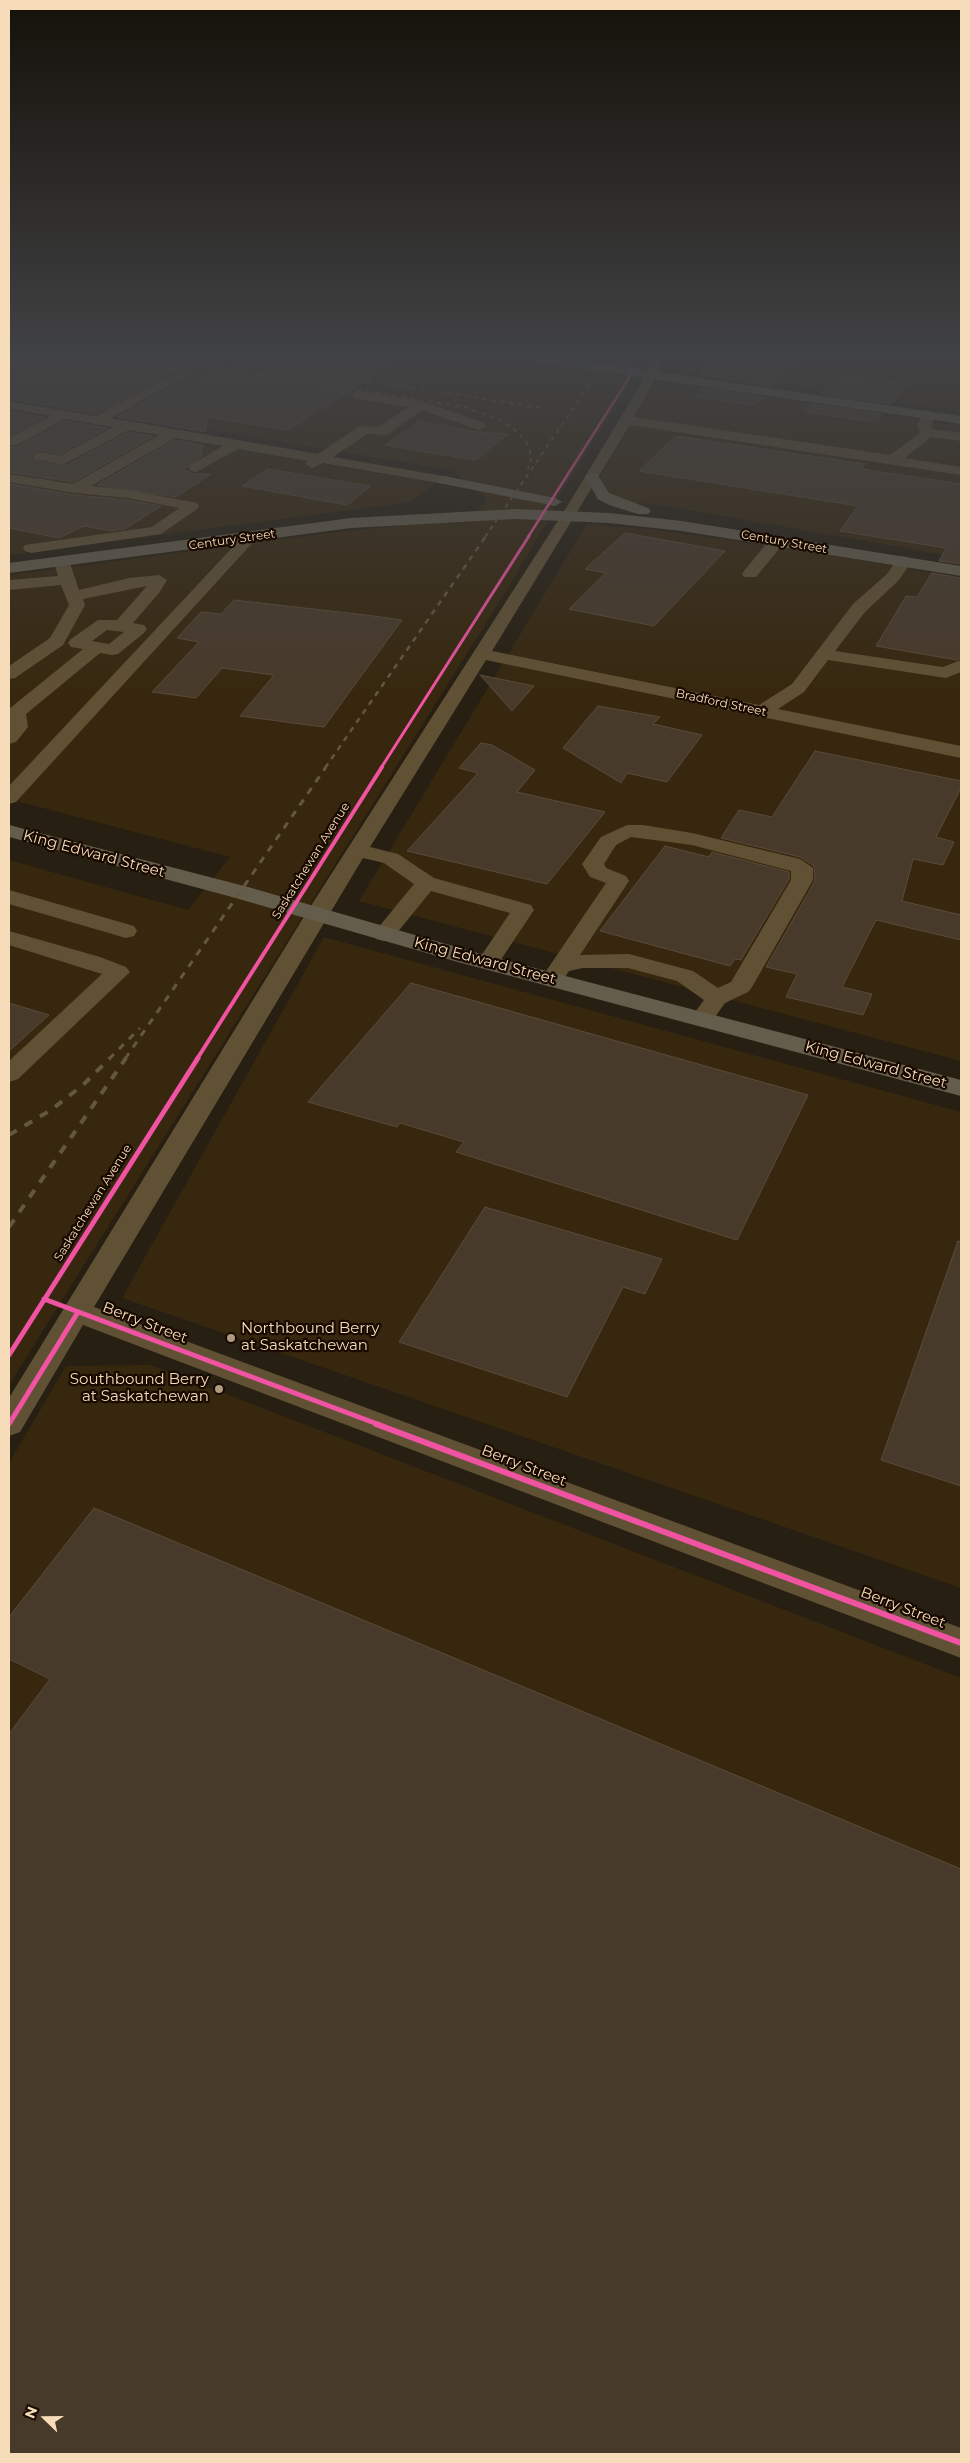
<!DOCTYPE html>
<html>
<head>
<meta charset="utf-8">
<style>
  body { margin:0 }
  #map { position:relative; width:970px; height:2463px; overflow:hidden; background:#271f12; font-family:Montserrat,sans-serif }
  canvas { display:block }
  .frame { position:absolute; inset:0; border:10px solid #f6dcb9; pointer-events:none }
  .north { position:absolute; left:20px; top:2393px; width:50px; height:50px; -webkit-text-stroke:4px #180a00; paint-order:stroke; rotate:292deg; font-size:14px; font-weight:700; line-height:20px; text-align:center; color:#f6dcb9 }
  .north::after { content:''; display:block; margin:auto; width:18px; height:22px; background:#f6dcb9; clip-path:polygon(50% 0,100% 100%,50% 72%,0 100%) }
</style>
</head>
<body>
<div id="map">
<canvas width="970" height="2463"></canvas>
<div class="frame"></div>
<div class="north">N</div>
</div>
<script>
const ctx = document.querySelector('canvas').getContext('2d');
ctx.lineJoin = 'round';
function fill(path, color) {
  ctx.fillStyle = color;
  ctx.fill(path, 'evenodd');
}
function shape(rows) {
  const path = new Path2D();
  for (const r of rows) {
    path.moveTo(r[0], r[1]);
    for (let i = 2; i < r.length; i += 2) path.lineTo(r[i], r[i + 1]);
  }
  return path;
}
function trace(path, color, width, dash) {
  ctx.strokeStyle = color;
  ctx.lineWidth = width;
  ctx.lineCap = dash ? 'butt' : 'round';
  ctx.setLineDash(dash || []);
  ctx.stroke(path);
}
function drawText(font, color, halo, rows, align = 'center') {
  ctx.font = font + ' Montserrat,sans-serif';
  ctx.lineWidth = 4.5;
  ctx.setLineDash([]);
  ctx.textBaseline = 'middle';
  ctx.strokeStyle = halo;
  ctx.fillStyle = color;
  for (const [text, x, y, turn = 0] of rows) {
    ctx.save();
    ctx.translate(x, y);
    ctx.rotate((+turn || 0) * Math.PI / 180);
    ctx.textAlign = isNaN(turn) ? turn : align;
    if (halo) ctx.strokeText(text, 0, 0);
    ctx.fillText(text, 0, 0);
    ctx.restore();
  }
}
fill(shape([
  [9,352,450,352,581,371,590,359,541,352,647,352,632,383,559,496,551,515,500,601,9,1385,9,860,188,910,230,857,9,799,9,575,330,533,409,524,469,522,487,498,465,483,453,470,9,397],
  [672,352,961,352,961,412,681,371,670,360],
  [667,382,961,426,961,558,661,505,596,500,594,488,655,384],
  [9,411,436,483,410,502,9,555],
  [587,524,657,530,831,555,961,578,961,1061,359,901],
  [324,937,961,1112,961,1588,122,1298],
  [151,1365,961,1678,961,2454,9,2454,9,1463,66,1366]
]), '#37270e');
const building = shape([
  [9,352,44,357,48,355,168,375,96,414,9,399,9,352],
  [296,352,337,352,395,362,288,430,208,417,205,432,117,417,187,378,193,379,211,368,258,375,296,352],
  [726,352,805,352,772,387,700,375,726,352],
  [838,374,909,384,891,404,821,394,838,374],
  [704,388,763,397,755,405,694,397,704,388],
  [812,404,882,414,876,422,805,412,812,404],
  [9,411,44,417,9,436,9,411],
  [65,421,107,428,60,454,39,450,31,456,33,460,63,467,129,432,153,436,73,482,9,472,9,447,18,447,65,421],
  [420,421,478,432,508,434,476,460,385,445,420,421],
  [676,436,865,464,862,469,961,484,961,564,939,561,946,548,840,531,858,506,639,471,676,436],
  [175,440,203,445,201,457,183,470,196,474,211,474,176,497,97,485,175,440],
  [268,469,339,481,371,486,347,505,242,486,268,469],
  [9,484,75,495,128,500,161,506,125,529,111,531,84,526,59,538,9,528,9,484],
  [625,533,725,551,654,626,569,609,606,573,585,569,625,533],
  [932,573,961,578,961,658,957,660,876,646,906,596,917,597,932,573],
  [234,600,366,615,402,620,324,727,240,716,274,675,222,668,196,698,152,692,199,642,177,638,201,612,221,614,234,600],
  [480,675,534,686,512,711,480,675],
  [598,706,660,717,653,724,702,735,667,782,627,773,621,783,563,748,598,706],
  [481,743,492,745,535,770,517,792,605,812,547,884,407,851,478,773,459,768,481,743],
  [815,751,961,781,961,788,936,837,954,842,943,865,913,859,902,901,961,915,961,940,876,920,842,987,872,994,863,1015,786,997,797,974,766,967,815,881,814,866,800,857,721,838,739,810,772,817,815,751],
  [665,846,709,857,712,852,789,872,789,879,741,960,735,959,730,966,600,931,665,846],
  [411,983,808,1095,737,1240,456,1152,464,1142,400,1123,397,1127,308,1102,411,983],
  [9,1003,49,1015,9,1051,9,1003],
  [485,1207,662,1259,645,1294,623,1287,567,1397,399,1342,485,1207],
  [958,1241,961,1242,961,1486,881,1460,958,1241],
  [94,1508,961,1869,961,2454,9,2454,9,1734,50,1679,9,1659,9,1617,94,1508]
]);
fill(building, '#483a2a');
trace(building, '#5a4a3a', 1);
fill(shape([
  [66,352,96,352,189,367,195,371,111,418,318,454,360,426,379,427,408,407,354,398,352,395,354,392,359,391,425,402,484,423,486,426,479,430,422,410,387,435,367,434,333,457,449,477,451,480,444,484,323,463,312,468,305,464,307,461,238,449,196,472,191,471,189,468,191,465,223,446,175,438,91,486,128,490,192,502,197,503,199,506,197,509,161,534,31,553,25,551,23,548,25,545,152,527,179,508,128,498,75,493,9,482,9,474,73,484,159,435,129,430,62,465,35,459,33,456,40,452,60,456,113,427,65,419,17,445,9,445,9,438,50,416,9,409,9,401,96,416,176,373,72,356,66,352],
  [245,352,280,352,270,359,247,355,245,352],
  [567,352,581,352,565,365,557,365,555,362,557,359,567,352],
  [651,352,663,352,658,375,634,417,890,455,918,435,920,432,917,425,925,412,930,411,937,415,931,425,932,429,961,433,961,441,931,437,905,458,961,467,961,475,630,425,492,651,759,705,792,684,853,604,887,574,898,558,904,556,912,561,899,580,865,612,835,651,943,667,961,660,961,672,946,678,828,660,804,692,778,709,961,746,961,758,486,660,370,847,398,854,434,878,531,905,534,910,496,967,488,969,480,967,477,962,510,913,431,891,392,939,384,941,376,939,373,934,414,884,384,863,363,858,94,1307,961,1628,961,1658,83,1325,20,1432,9,1436,9,1398,305,915,568,505,646,375,651,352],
  [250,532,255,534,258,537,255,540,16,802,9,804,9,786,245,534,250,532],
  [777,536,783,538,785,541,783,544,756,577,744,577,742,574,744,571,771,538,777,536],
  [62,558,70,563,79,590,129,578,159,575,167,580,159,593,133,623,144,625,147,629,144,633,118,654,112,655,100,653,26,714,28,727,16,742,9,744,9,709,83,649,71,647,68,643,71,639,98,620,117,620,147,586,83,599,85,605,63,645,15,678,9,679,9,666,50,638,69,605,61,585,9,590,9,580,58,576,54,563,62,558],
  [107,630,124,632,109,644,92,641,107,630],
  [627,825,643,825,692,833,800,859,813,868,813,880,752,987,748,992,725,1003,710,1024,702,1026,694,1024,690,1019,704,1000,677,981,628,968,583,968,569,971,560,985,552,987,544,985,540,980,606,883,590,877,582,864,601,837,627,825],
  [631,837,692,845,791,871,791,880,731,982,718,988,693,971,629,954,580,955,629,881,626,876,606,868,604,864,616,845,631,837],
  [9,890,134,926,137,931,134,936,126,938,9,904,9,890],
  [9,931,100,957,126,967,130,972,18,1079,9,1082,9,1061,102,974,9,945,9,931]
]), '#615134');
fill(shape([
  [488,352,521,352,961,416,961,424,494,356,488,352],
  [592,473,597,474,609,493,648,508,651,511,648,514,638,514,609,505,598,499,585,477,592,473],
  [444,476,555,498,562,502,555,506,439,483,437,480,444,476],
  [515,509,609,513,682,521,961,566,961,576,682,531,609,523,515,519,351,528,9,573,9,563,351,518,515,509],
  [9,825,248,887,474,952,961,1080,961,1096,458,962,232,897,9,837,9,825]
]), '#655d4c');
trace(shape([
  [154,352,213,367,464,407,500,420,516,431,526,441,532,457,528,469],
  [180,352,543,408],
  [485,537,612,352]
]), '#635742', 2, [4.5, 4.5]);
trace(shape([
  [325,768,486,536]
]), '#635742', 2.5, [5.5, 5.5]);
trace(shape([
  [109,1059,140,1028],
  [125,1059,326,767]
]), '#635742', 3, [7, 7]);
trace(shape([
  [9,1135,51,1110,83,1085,110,1058],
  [9,1227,126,1058]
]), '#635742', 4, [9, 9]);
trace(shape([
  [528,537,629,378,630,365]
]), '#f153a3', 2.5);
trace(shape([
  [381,768,529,536]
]), '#f153a3', 3);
trace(shape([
  [197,1059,382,767]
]), '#f153a3', 4);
trace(shape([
  [44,1299,380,1425],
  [9,1355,198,1058],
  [9,1424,78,1312]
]), '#f153a3', 5);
trace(shape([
  [376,1424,961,1643]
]), '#f153a3', 6);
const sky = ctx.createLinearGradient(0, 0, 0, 697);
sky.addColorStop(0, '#15110a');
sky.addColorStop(0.51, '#414244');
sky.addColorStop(1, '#41424400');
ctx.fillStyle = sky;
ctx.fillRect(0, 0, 970, 697);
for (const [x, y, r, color] of [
  [231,1338,5,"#ae9a7f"],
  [219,1389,5,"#ae9a7f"]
]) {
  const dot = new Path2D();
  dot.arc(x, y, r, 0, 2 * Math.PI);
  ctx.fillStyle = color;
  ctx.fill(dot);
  trace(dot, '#180a00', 2);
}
drawText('12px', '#f6dcb9', '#180a00', [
  ["Century Street",232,540,-8],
  ["Century Street",784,542,10],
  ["Bradford Street",721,703,12],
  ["Saskatchewan Avenue",311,861,-58],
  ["Saskatchewan Avenue",93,1203,-58]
]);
drawText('15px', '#f6dcb9', '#180a00', [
  ["King Edward Street",94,854,15],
  ["King Edward Street",485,961,15],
  ["King Edward Street",876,1065,15],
  ["Berry Street",145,1323,21],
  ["Berry Street",524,1466,21],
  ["Berry Street",903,1608,21]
]);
drawText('15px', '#f6dcb9', '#180a00', [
  ["Northbound Berry",241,1329],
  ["at Saskatchewan",241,1346],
  ["Southbound Berry",209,1380,"right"],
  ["at Saskatchewan",209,1397,"right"]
], 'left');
</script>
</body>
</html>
